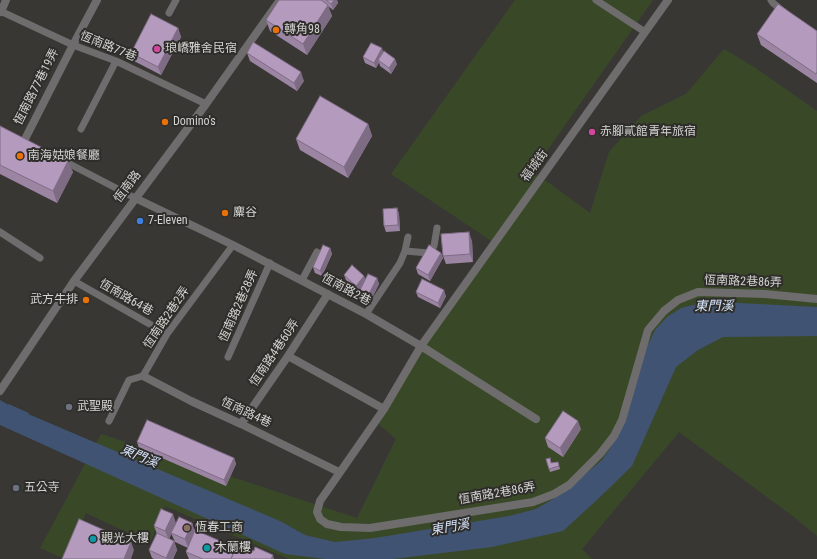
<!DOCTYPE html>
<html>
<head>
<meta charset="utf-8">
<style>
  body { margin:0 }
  canvas { display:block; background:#383734 }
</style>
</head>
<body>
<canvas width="817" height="559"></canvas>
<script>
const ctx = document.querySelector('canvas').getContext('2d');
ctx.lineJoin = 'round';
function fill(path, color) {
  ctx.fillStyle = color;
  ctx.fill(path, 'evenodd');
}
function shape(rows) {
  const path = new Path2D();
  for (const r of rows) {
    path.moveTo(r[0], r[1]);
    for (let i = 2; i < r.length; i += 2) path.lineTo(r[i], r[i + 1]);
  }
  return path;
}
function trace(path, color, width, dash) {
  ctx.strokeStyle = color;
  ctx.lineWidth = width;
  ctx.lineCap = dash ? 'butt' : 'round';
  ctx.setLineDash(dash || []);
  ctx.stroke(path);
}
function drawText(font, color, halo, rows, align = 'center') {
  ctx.font = font + ' "Roboto Condensed","Noto Sans TC",sans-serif';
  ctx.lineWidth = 4;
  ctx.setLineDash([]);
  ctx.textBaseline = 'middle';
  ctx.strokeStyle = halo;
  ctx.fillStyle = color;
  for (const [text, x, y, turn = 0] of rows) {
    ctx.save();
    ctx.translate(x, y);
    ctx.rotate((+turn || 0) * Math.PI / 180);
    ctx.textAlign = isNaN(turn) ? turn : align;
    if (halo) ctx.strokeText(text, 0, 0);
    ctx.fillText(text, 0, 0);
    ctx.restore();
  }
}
fill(shape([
  [515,0,653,0,532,172,549,183,590,213,609,152,641,116,686,94,724,49,754,67,817,111,817,536,794,517,679,432,582,549,592,559,289,559,165,506,150,543,86,513,65,559,40,548,101,434,357,518,396,439,375,421,421,346,496,244,391,174]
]), '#394928');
fill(shape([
  [720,302,817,307,817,336,723,337,698,350,676,367,632,466,599,498,563,531,492,547,393,559,325,559,285,554,0,425,0,400,14,408,280,521,305,535,335,542,375,538,509,516,536,509,560,495,602,460,611,447,647,347,655,330,667,317,681,308,693,305]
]), '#405372');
trace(shape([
  [9,406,27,414]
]), '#405372', 3.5);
trace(shape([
  [596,0,645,32],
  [771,0,773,3,784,12],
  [0,11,73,45,116,61,206,104],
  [169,13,176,0],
  [81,129,116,61],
  [62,160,135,198],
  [0,232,40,258],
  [405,251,429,253,434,246,437,228],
  [302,280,317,252],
  [74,281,167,334],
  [366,314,400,263,405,251,408,237],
  [228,357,270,263],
  [109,421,129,380,143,376,167,334,233,245]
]), '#6e6c6d', 7);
trace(shape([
  [668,0,421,346,384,409,320,501,317,512,320,519,327,524,341,527,370,528,533,502,554,494,569,485,600,454,614,436,622,420,648,330,664,311,678,300,698,292,765,294,817,299],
  [1,12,6,0],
  [24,141,73,45,97,0],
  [135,198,233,245,366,314,421,346,536,419],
  [288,356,384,409],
  [143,376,191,401,241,424,339,472],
  [241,424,288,356,328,294]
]), '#6e6c6d', 8);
trace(shape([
  [0,391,74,281,206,104,280,0]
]), '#6e6c6d', 8);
fill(shape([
  [279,0,337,0,338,3,333,10,328,6,332,16,307,55,270,31,266,20],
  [178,28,181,37,161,75,134,61,131,53],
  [817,31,817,83,761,45,757,34],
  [247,53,304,81,297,91,250,61],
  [383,53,397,64,391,74,380,66,379,62,376,68,365,63,363,57],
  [368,124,372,136,348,178,300,150,296,139],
  [0,126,73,172,57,203,0,174],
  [397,208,399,214,400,231,386,232,384,226],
  [472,241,473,262,446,264,443,256],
  [330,248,332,254,322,276,315,273,313,267],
  [441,253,443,258,430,281,418,274,416,268],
  [344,275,364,276,365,279,377,278,379,284,371,300,362,296,360,290,361,287,358,291,346,280],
  [416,292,446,296,440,308,418,297],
  [581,429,563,457,548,447,545,438],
  [137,442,234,458,236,464,226,486,139,448],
  [546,459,552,463,558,462,560,469,550,472],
  [161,509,169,539,174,541,177,550,173,559,154,559,152,558,149,550,157,534,154,526],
  [192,523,195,531,236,548,254,551,274,559,189,559,186,552,188,548,175,542,171,533]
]), '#9b85a3');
fill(shape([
  [334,0,337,0,338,3,333,10,331,4],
  [328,5,332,16,307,55,303,44],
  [178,28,181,37,161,75,158,67],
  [382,48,384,54,378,60,379,63,376,68,374,63],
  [395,59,397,64,391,74,389,68],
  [301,72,304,81,297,91,294,83],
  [368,124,372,136,348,178,344,167],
  [68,161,73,172,57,203,53,191],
  [397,208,399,214,400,231,398,225],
  [469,232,472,241,473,262,470,254],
  [330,248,332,254,322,276,320,271],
  [441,253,443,258,430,281,428,275],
  [364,276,366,282,358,291,356,286],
  [377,278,379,284,371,300,369,294],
  [444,290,446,296,440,308,438,303],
  [578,421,581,429,563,457,560,448],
  [234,458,236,464,226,486,224,480],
  [173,514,176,523,169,540,165,531],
  [192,523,195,532,188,548,185,539],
  [174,541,177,550,173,559,167,559,166,558],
  [131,542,134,550,131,559,124,559],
  [273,555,274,559,271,559]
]), '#7e6c85');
const building = shape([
  [279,0,321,0,328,5,303,44,266,20,279,0],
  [326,0,334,0,331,4,326,0],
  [778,4,817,31,817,72,816,74,757,34,778,4],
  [151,14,178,28,158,67,131,53,151,14],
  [253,42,301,72,294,83,247,53,253,42],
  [371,43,382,48,374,63,363,57,371,43],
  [384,51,395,59,389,68,378,60,384,51],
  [320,96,368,124,344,167,296,139,320,96],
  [0,126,68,161,53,191,0,165,0,126],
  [397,208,398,225,384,226,383,209,397,208],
  [469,232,470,254,443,256,441,234,469,232],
  [323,245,330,248,320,271,313,267,323,245],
  [429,245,441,253,428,275,416,268,429,245],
  [352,265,364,276,356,286,344,275,352,265],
  [368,274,377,278,369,294,360,290,368,274],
  [422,279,444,290,438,303,416,292,422,279],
  [563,411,578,421,560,448,545,438,563,411],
  [147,420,234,458,224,480,137,442,147,420],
  [550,458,551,463,558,462,559,466,549,469,546,459,550,458],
  [161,509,173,514,165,531,154,526,161,509],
  [179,517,192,523,185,539,171,533,179,517],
  [79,519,131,542,124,559,62,559,79,519],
  [195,530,236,548,231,559,203,559,186,552,195,530],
  [157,533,174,541,166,558,149,550,157,533],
  [237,543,254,551,255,547,273,555,271,559,231,559,237,543]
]);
fill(building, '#b49bbe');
trace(building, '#7e6c85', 1);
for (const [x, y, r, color] of [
  [276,30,4,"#e8710a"],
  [157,49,4,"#d1479c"],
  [165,122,4,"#e8710a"],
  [592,132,4,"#d1479c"],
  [20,156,4,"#e8710a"],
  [225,213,4,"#e8710a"],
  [140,221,4,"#3f7fe0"],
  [86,300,4,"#e8710a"],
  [69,407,4,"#6b7280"],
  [16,488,4,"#6b7280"],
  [187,528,4,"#8d6e63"],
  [93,539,4,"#0f9aa8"],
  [207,548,4,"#0f9aa8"]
]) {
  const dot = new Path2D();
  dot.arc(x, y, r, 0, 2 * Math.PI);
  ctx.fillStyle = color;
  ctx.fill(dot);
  trace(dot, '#2e2d2a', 1.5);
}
drawText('12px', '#d3d3d1', '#2e2d2a', [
  ["轉角98",284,30],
  ["琅嶠雅舍民宿",165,49],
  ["Domino's",173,122],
  ["赤腳貳館青年旅宿",600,132],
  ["南海姑娘餐廳",28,156],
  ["麋谷",233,213],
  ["7-Eleven",148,221],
  ["武方牛排",78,300,"right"],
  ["武聖殿",77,407],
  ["五公寺",24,488],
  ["恆春工商",195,528],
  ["觀光大樓",101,539],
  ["木蘭樓",215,548]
], 'left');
drawText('12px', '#d3d3d1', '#2e2d2a', [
  ["恆南路77巷",108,47,22],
  ["恆南路77巷19弄",37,87,-63],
  ["福城街",535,166,-54],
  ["恆南路",128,187,-53],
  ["恆南路2巷86弄",743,282,2],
  ["恆南路2巷",346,290,28],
  ["恆南路64巷",126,298,30],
  ["恆南路2巷28弄",239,306,-66],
  ["恆南路2巷2弄",167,318,-56],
  ["恆南路4巷60弄",275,353,-56],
  ["恆南路4巷",246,413,25],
  ["恆南路2巷86弄",497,494,-10]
]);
drawText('italic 13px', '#d6e4fb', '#2e2d2a', [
  ["東門溪",714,307,-1],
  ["東門溪",139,457,23],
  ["東門溪",450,528,-10]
]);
</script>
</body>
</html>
